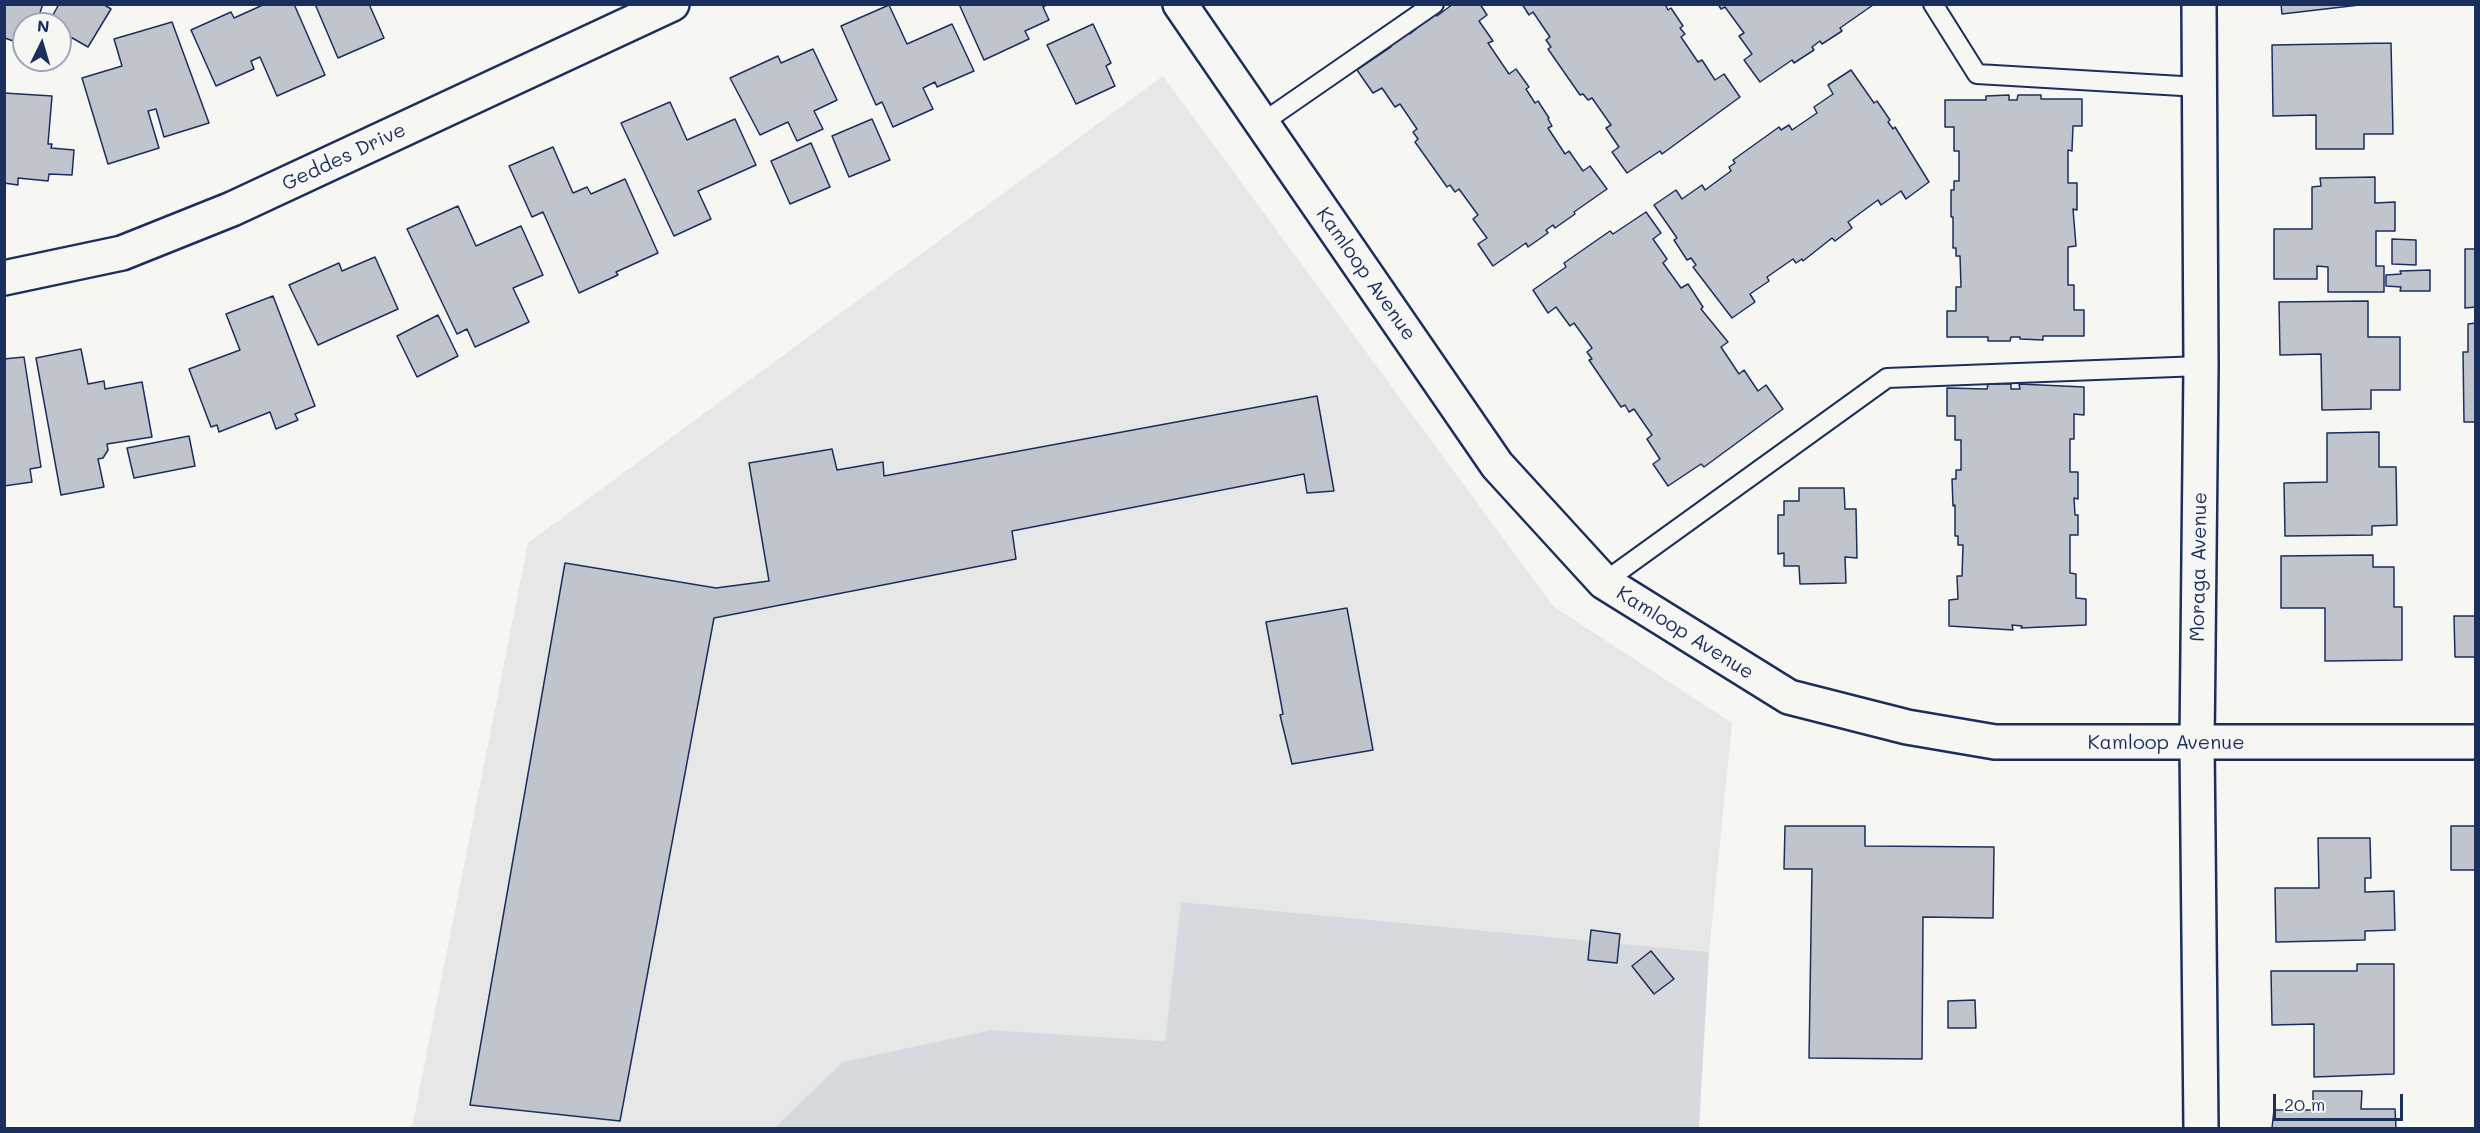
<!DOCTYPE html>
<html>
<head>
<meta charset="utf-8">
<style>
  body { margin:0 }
  #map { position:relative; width:2480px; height:1133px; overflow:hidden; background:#f6f6f2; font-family:Mali,sans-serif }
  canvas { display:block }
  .frame { position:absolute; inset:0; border:6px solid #1b2f5e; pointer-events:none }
  .north { position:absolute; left:12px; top:12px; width:60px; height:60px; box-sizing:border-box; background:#f6f6f2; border:2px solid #9ea6b7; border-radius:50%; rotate:5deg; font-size:16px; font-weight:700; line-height:24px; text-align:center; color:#1b2f5e }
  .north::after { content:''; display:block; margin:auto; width:21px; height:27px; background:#1b2f5e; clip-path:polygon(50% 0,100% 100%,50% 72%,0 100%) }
  .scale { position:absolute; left:2273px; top:1094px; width:130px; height:27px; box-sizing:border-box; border:3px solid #1b2f5e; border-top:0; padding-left:8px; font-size:18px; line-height:21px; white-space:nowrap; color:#1b2f5e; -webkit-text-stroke:4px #f6f6f2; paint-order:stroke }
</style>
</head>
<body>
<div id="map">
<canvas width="2480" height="1133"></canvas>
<div class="frame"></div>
<div class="north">N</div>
<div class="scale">20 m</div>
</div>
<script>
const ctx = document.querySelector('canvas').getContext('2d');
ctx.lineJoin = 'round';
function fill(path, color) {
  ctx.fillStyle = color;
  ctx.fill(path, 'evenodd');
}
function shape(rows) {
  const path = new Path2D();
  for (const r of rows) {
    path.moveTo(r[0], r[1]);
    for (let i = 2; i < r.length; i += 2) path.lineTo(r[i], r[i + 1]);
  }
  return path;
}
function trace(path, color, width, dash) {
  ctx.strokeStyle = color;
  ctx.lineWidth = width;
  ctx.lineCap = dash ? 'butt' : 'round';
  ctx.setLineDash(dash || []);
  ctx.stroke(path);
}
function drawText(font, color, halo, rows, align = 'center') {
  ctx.font = font + ' Mali,sans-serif';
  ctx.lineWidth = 4.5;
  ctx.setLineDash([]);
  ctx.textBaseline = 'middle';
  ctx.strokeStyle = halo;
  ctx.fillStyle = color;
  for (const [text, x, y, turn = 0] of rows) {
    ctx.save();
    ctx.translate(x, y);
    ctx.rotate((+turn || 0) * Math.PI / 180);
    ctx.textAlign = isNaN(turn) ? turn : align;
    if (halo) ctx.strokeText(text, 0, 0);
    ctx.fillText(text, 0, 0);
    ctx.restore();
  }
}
fill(shape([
  [1163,76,1553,606,1732,723,1709,952,1181,902,1165,1041,991,1030,844,1062,774,1128,412,1128,528,543]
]), '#e6e7e7');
fill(shape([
  [1181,902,1709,952,1699,1128,774,1128,843,1062,991,1030,1165,1041]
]), '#d6d9dd');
const building = shape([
  [4,4,43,4,36,24,24,24,24,45,5,38,4,40,4,4],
  [59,4,103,4,111,9,88,47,60,31,60,24,48,24,59,4],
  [265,4,294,4,325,75,277,96,260,57,251,61,254,69,216,86,191,30,231,12,234,18,265,4],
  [315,4,369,4,384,38,338,58,315,4],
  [959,4,1048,4,1043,7,1049,20,1025,31,1029,39,984,60,959,4],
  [1453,4,1480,4,1487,15,1479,21,1493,41,1488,43,1509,74,1516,69,1529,87,1526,89,1535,103,1538,101,1549,118,1548,119,1552,126,1548,128,1565,154,1569,151,1583,171,1590,166,1607,189,1574,212,1575,214,1555,228,1553,225,1546,230,1548,233,1528,247,1526,243,1493,266,1478,244,1487,238,1473,219,1478,215,1459,189,1455,192,1450,185,1447,187,1415,142,1418,139,1413,132,1417,129,1400,104,1395,107,1382,88,1373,93,1357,70,1391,47,1389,44,1408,30,1410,34,1417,28,1416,26,1435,13,1437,16,1453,4],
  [1522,4,1665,4,1668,10,1671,8,1683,26,1680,28,1685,34,1681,37,1698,62,1702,60,1715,80,1724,74,1740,97,1662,154,1660,151,1627,173,1612,152,1619,147,1606,128,1611,125,1592,98,1588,100,1583,94,1580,95,1548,49,1551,47,1546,40,1550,37,1533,12,1529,15,1522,4],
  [1718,4,1873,4,1873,5,1840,28,1842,31,1822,44,1820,41,1812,47,1814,50,1794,63,1792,60,1760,82,1744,60,1752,54,1739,36,1744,33,1725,7,1721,9,1718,4],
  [2281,4,2368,4,2282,14,2281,4],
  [889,5,907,44,952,24,974,71,937,87,935,82,923,88,933,109,893,127,882,102,876,105,841,26,889,5],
  [172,22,209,123,164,137,156,109,148,111,159,148,108,164,82,78,122,66,114,39,172,22],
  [1093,24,1111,63,1106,66,1115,86,1076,104,1047,45,1093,24],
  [2391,43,2393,134,2364,134,2364,149,2316,149,2316,115,2273,116,2272,45,2391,43],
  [813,49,837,100,814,111,823,129,797,141,788,122,760,135,730,78,778,56,781,63,813,49],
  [1851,70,1874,103,1877,101,1890,120,1888,122,1893,129,1895,127,1929,182,1906,199,1901,191,1881,205,1878,200,1848,222,1852,228,1835,241,1832,238,1803,261,1802,259,1796,263,1793,259,1767,277,1769,281,1750,294,1755,302,1732,318,1693,267,1696,265,1691,258,1687,260,1674,240,1677,238,1654,205,1676,190,1682,199,1702,185,1705,190,1731,171,1729,167,1735,163,1733,160,1779,127,1781,130,1789,125,1792,130,1817,113,1814,107,1833,94,1828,85,1851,70],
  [4,93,52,96,48,144,52,144,51,148,74,150,72,175,49,174,48,181,18,178,18,185,4,183,4,93],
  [2009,95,2009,100,2017,100,2018,95,2041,95,2041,99,2082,99,2082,126,2073,126,2072,151,2068,150,2068,183,2077,183,2077,210,2073,209,2076,246,2068,247,2068,285,2074,285,2074,310,2084,310,2084,336,2043,336,2043,340,2020,339,2020,337,2011,337,2010,341,1988,341,1988,337,1947,337,1947,311,1956,311,1956,287,1961,287,1960,256,1956,256,1956,248,1953,248,1953,217,1951,217,1951,190,1954,190,1954,181,1959,181,1959,151,1954,151,1954,127,1945,127,1945,100,1986,100,1986,96,2009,95],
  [670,102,687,140,735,119,756,165,698,191,711,219,674,236,621,123,670,102],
  [872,119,890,160,849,177,832,136,872,119],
  [811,143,830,187,790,204,771,161,811,143],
  [553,147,573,193,587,187,591,194,625,179,658,253,616,272,618,275,579,293,543,212,532,217,509,166,553,147],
  [2375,177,2375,203,2395,202,2395,231,2376,231,2376,266,2384,266,2384,292,2328,292,2328,267,2317,266,2317,279,2274,279,2274,229,2312,229,2312,187,2321,186,2320,178,2375,177],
  [458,206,476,246,521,226,543,275,513,288,529,322,475,347,467,329,457,334,407,229,458,206],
  [1646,212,1661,233,1653,239,1667,259,1663,263,1681,288,1688,284,1703,307,1701,309,1728,342,1721,347,1739,374,1744,370,1758,391,1766,385,1783,409,1704,467,1701,464,1668,486,1653,464,1660,459,1647,439,1652,435,1634,409,1629,412,1625,405,1621,407,1589,360,1592,359,1587,352,1592,348,1574,323,1570,326,1556,307,1548,313,1533,290,1566,267,1564,263,1610,231,1613,234,1646,212],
  [2392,239,2416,240,2416,265,2392,264,2392,239],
  [2465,249,2476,249,2476,307,2465,308,2465,249],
  [375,257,398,309,318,345,289,285,339,263,342,271,375,257],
  [2430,270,2430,291,2400,291,2401,287,2386,286,2386,275,2401,274,2400,271,2430,270],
  [273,296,315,406,295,414,298,420,276,429,270,412,219,432,217,425,211,427,189,369,240,350,226,314,273,296],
  [2368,301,2368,337,2400,337,2400,390,2371,390,2371,409,2322,410,2321,354,2280,355,2279,302,2368,301],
  [438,315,458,356,417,377,397,336,438,315],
  [2476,323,2476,422,2464,422,2463,352,2468,352,2468,324,2476,323],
  [81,349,88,384,104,381,105,389,142,382,152,437,107,444,108,450,103,458,98,459,104,487,61,495,36,358,81,349],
  [24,357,41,467,30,469,32,482,4,486,4,359,24,357],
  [1988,384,2011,384,2011,389,2020,389,2019,384,2084,387,2084,415,2074,414,2074,439,2070,439,2070,472,2078,472,2078,499,2074,498,2075,515,2078,515,2078,535,2070,535,2070,573,2076,574,2076,598,2086,599,2086,625,2021,628,2022,626,2012,625,2013,630,1949,626,1949,600,1958,599,1957,576,1962,576,1963,545,1958,545,1958,536,1955,536,1955,505,1953,506,1952,479,1956,479,1956,470,1961,470,1961,440,1955,440,1955,416,1947,416,1947,388,1987,389,1988,384],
  [1317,396,1334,491,1307,493,1304,474,1012,531,1016,559,714,618,620,1121,470,1105,565,563,716,588,769,581,749,463,832,449,837,470,883,462,884,476,1317,396],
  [2379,432,2379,467,2396,467,2397,525,2372,526,2372,535,2285,536,2284,483,2327,482,2327,433,2379,432],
  [189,436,195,466,134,478,127,448,189,436],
  [1799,488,1844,488,1845,509,1856,509,1857,558,1845,557,1846,583,1800,584,1799,566,1784,566,1784,553,1778,554,1778,515,1784,515,1784,501,1799,501,1799,488],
  [2373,555,2373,567,2394,567,2394,607,2402,607,2402,660,2325,661,2325,608,2281,608,2281,556,2373,555],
  [1347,608,1373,750,1292,764,1280,715,1283,714,1266,622,1347,608],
  [2454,616,2476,616,2476,657,2455,657,2454,616],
  [1785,826,1865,826,1865,846,1994,847,1993,918,1923,917,1922,1059,1809,1058,1812,869,1784,869,1785,826],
  [2451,826,2476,826,2476,870,2451,870,2451,826],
  [2318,838,2370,838,2371,878,2365,878,2365,892,2394,891,2395,930,2365,931,2365,940,2276,942,2275,888,2319,888,2318,838],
  [1591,930,1620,934,1617,963,1588,960,1591,930],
  [1651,951,1674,979,1654,994,1632,966,1651,951],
  [2357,964,2394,964,2394,1074,2314,1077,2314,1024,2272,1025,2271,971,2357,971,2357,964],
  [1975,1000,1976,1028,1948,1028,1948,1001,1975,1000],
  [2313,1091,2362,1091,2361,1109,2395,1109,2396,1128,2272,1128,2274,1110,2313,1110,2313,1091]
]);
fill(building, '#c0c4cd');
trace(building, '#1b2f5e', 1.5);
const lane = shape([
  [1933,4,1977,74,2199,87],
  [1262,123,1434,4],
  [1604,582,1887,378,2201,366]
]);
const secondary = shape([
  [1180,4,1497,465,1604,582,1789,697,1907,727,1995,742,2476,742],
  [2199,4,2201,366,2197,744,2201,1128],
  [4,278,122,253,232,209,672,4]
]);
trace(lane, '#1b2f5e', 22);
trace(secondary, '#1b2f5e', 38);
trace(lane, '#f6f6f2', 18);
trace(secondary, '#f6f6f2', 33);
drawText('20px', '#1b2f5e', '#f6f6f2', [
  ["Geddes Drive",344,157,-25],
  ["Kamloop Avenue",1366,274,55],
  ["Moraga Avenue",2199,567,-89],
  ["Kamloop Avenue",1685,633,32],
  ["Kamloop Avenue",2166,743]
]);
</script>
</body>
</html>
